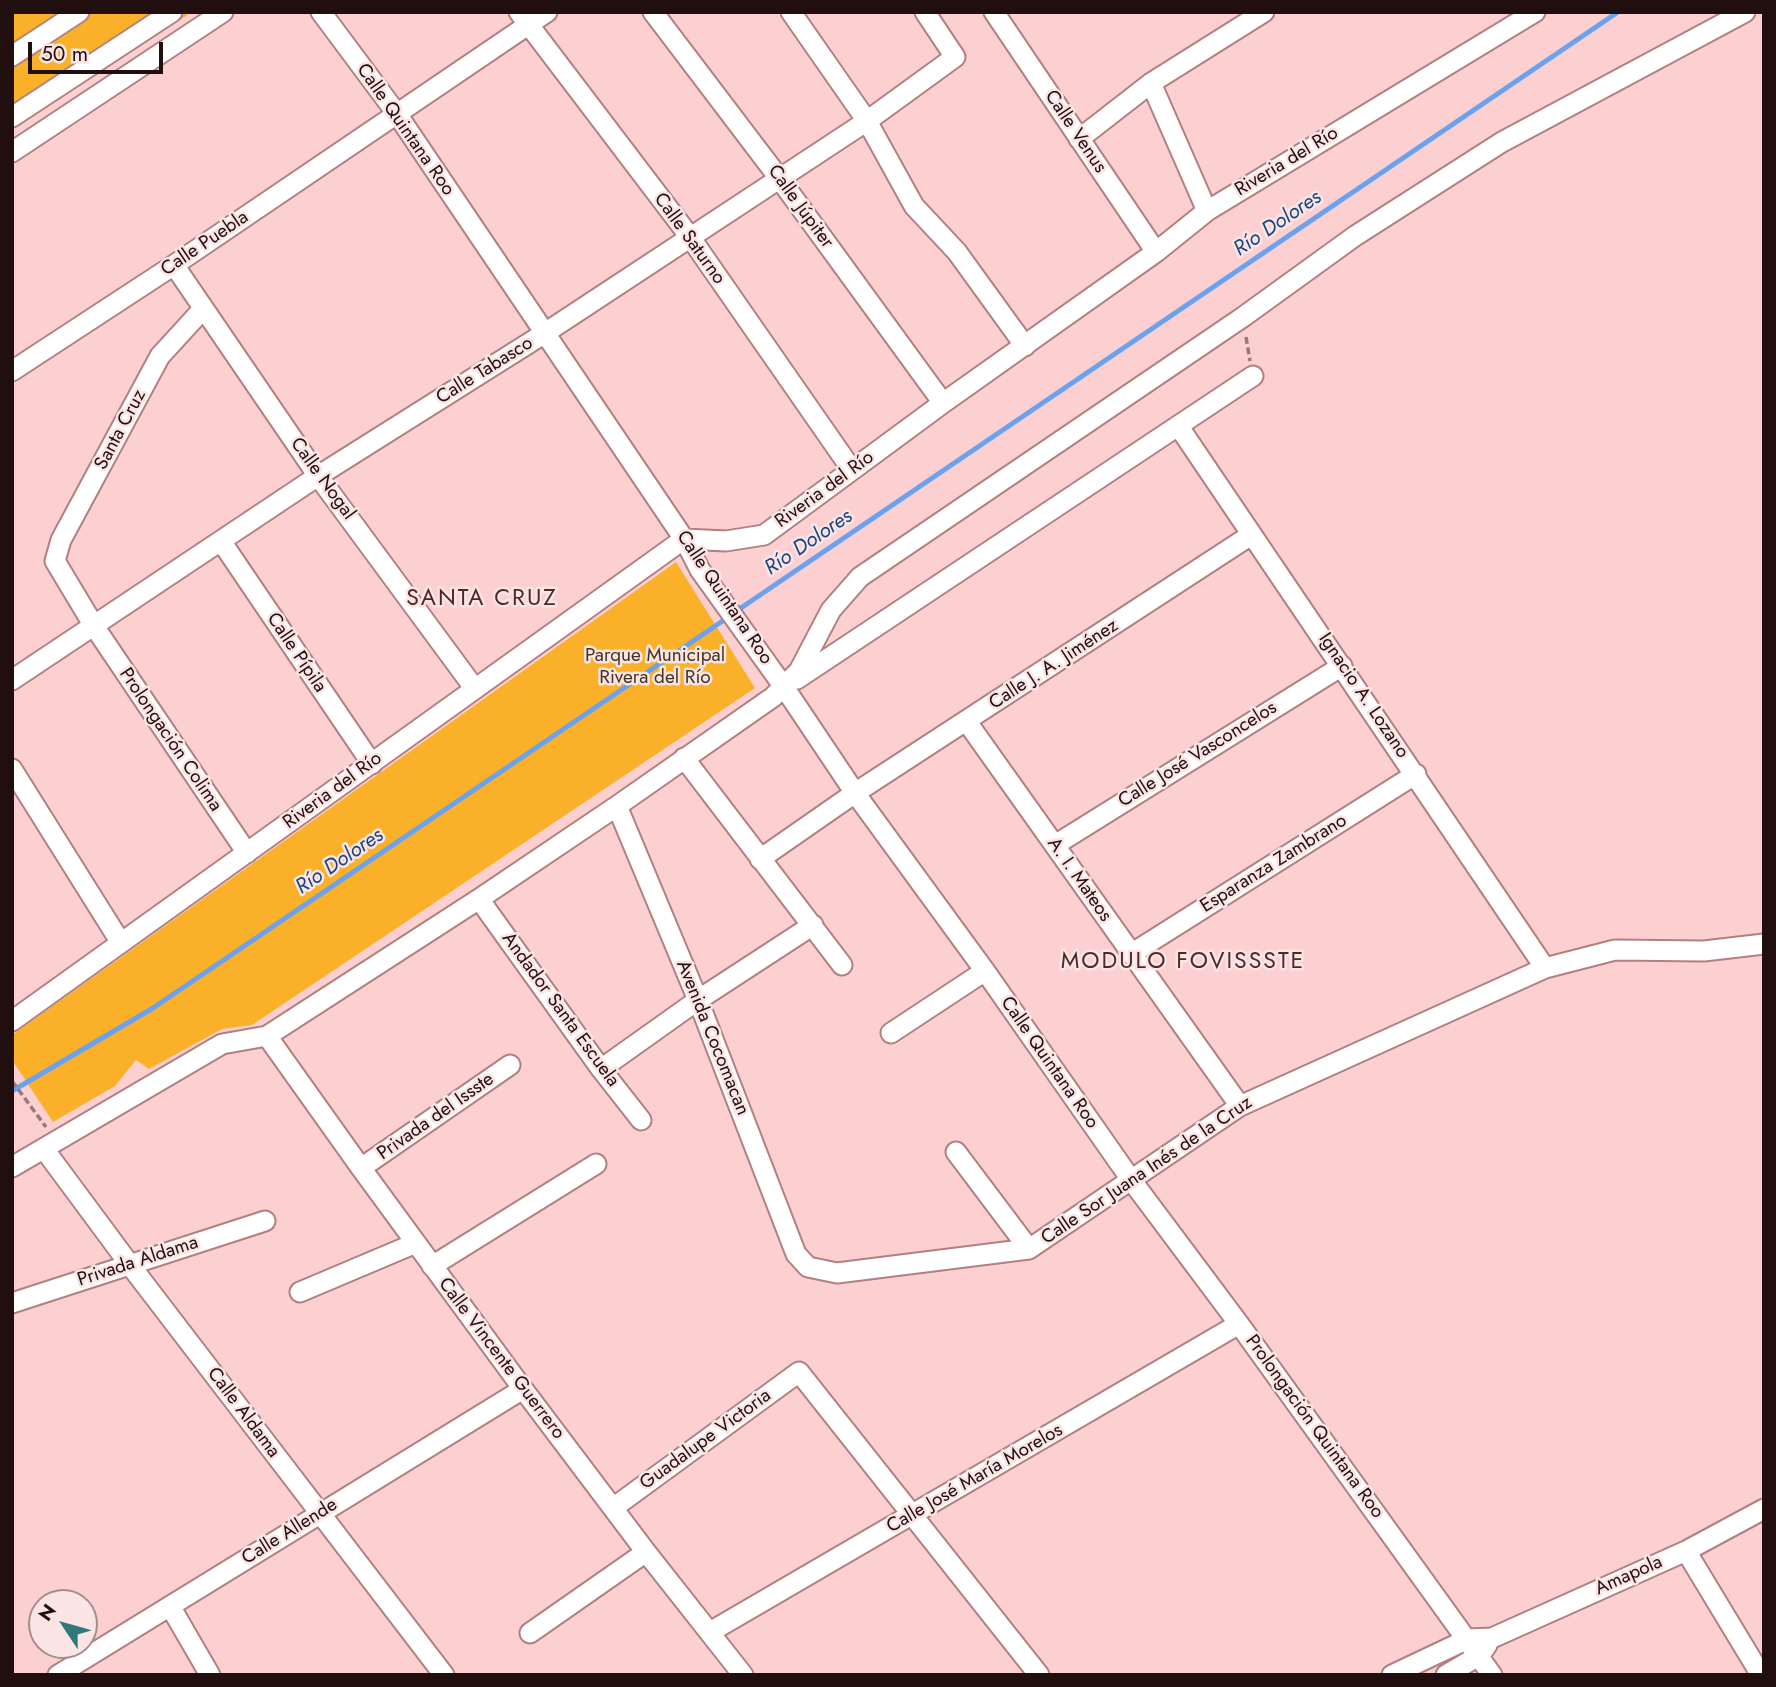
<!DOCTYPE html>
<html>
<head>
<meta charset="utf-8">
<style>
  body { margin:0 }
  #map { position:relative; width:1776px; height:1687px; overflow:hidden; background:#fcd0d1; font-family:Jost,sans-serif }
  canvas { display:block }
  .frame { position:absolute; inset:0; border:14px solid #210f10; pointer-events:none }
  .north { position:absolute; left:28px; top:1589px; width:70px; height:70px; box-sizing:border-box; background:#fae4e4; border:2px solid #a38f8f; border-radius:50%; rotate:306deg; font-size:19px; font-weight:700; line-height:28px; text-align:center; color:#210f10 }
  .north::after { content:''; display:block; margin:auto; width:24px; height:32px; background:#30797b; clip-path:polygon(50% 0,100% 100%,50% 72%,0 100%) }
  .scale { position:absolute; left:28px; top:42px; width:135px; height:32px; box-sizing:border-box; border:4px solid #210f10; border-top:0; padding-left:9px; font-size:21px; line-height:24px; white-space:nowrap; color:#210f10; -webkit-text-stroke:5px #fae4e4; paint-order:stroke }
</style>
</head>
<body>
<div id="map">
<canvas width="1776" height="1687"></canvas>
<div class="frame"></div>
<div class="north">N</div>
<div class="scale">50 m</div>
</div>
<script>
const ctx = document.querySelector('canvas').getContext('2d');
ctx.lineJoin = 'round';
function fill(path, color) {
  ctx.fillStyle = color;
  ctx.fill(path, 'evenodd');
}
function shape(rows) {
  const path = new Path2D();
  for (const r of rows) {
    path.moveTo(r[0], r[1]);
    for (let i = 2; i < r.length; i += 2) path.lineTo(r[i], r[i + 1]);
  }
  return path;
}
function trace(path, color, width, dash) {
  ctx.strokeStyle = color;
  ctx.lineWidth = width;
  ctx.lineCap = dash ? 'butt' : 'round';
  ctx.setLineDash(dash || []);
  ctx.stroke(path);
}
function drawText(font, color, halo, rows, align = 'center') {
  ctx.font = font + ' Jost,sans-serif';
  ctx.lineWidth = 5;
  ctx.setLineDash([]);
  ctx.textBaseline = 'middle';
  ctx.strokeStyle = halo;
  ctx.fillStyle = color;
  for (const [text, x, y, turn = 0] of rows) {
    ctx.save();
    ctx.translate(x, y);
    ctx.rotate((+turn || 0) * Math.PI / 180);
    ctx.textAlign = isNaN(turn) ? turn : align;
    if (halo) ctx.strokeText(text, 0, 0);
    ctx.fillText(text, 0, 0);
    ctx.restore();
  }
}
fill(shape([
  [12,12,192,12,12,129],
  [676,562,755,688,252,1025,222,1029,149,1069,136,1060,115,1086,53,1122,12,1060,12,1035]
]), '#fab129');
trace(shape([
  [735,612,1618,12],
  [12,1091,153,1008,727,618]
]), '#6ba2ef', 5);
const minor = shape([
  [321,12,397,114,684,539,700,570,784,687,855,793,985,971,1132,1181,1239,1324,1492,1675],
  [519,12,690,237,852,470],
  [653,12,779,178,943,403],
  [791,12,867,121,914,206,957,252,1025,346],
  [994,12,1156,252],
  [12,56,79,12],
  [1151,83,1207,211],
  [12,117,172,12],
  [1079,139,1151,83,1264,12],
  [12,152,223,12],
  [174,265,318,476,475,689],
  [203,309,160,356,61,540,55,561,94,626,247,853],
  [12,371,174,265,547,12],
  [1179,427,1545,968],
  [221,541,372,764],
  [797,679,1253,376],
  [12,680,318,476,545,333,867,121,955,57,925,12],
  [967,722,1240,1106],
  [684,758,842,965],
  [12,769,121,943],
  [617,806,698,1000,796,1254,808,1267,837,1273,1029,1249,1240,1106,1545,968,1615,950,1704,951,1764,944],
  [1055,845,1342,666],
  [760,859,855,793,1251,535],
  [479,899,601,1069,641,1120],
  [1131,954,1416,774],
  [12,1021,684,539,726,541,764,535,943,403,1156,252,1207,211,1535,12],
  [891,1033,985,971],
  [267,1036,361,1168,523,1389,646,1552,743,1675],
  [601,1069,698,1000,813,925],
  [44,1149,130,1265,444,1675],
  [956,1152,1029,1249],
  [12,1167,222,1044,267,1036,479,899,617,806,773,697,799,671,831,610,860,577,1243,317,1355,236,1502,142,1745,12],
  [361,1168,510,1065],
  [432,1266,596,1164],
  [300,1292,416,1243],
  [12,1303,265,1221],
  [613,1508,799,1372,1039,1675],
  [1686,1551,1761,1675],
  [170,1606,210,1675],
  [710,1632,1239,1324],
  [530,1633,646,1552],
  [58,1675,523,1389],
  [1392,1675,1468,1639,1492,1638,1686,1551,1764,1509],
  [1446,1675,1480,1655,1487,1645]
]);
trace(minor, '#b28081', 23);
trace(shape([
  [1246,337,1250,361],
  [12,1081,46,1127]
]), '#9a797a', 3.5, [7, 3.5]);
trace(minor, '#fff', 19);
drawText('19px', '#210f10', '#fae4e4', [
  ["Calle Quintana Roo",405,130,55],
  ["Calle Venus",1075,132,56],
  ["Riveria del Río",1287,162,-31],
  ["Calle Júpiter",800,207,54],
  ["Calle Saturno",689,239,54],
  ["Calle Puebla",205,244,-34],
  ["Calle Tabasco",485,371,-32],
  ["Santa Cruz",121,430,-62],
  ["Calle Nogal",322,479,54],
  ["Riveria del Río",825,490,-36],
  ["Calle Quintana Roo",724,598,56],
  ["Calle Pípila",296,653,56],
  ["Calle J. A. Jiménez",1054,665,-33],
  ["Ignacio A. Lozano",1363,696,56],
  ["Prolongación Colima",170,740,56],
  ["Calle José Vasconcelos",1198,755,-32],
  ["Riveria del Río",333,791,-36],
  ["Esparanza Zambrano",1274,864,-32],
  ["A. I. Mateos",1079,880,55],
  ["Andador Santa Escuela",560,1010,54],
  ["Avenida Cocomacan",712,1038,68],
  ["Calle Quintana Roo",1049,1063,55],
  ["Privada del Issste",436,1117,-35],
  ["Calle Sor Juana Inés de la Cruz",1147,1171,-34],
  ["Privada Aldama",138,1262,-18],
  ["Calle Vincente Guerrero",501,1359,53],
  ["Calle Aldama",243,1413,53],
  ["Prolongación Quintana Roo",1314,1427,54],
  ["Guadalupe Victoria",706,1440,-36],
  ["Calle José María Morelos",975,1479,-30],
  ["Calle Allende",290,1532,-32],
  ["Amapola",1629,1576,-24]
]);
drawText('19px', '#423420', '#fae4e4', [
  ["Parque Municipal",655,656],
  ["Rivera del Río",655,678]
]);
drawText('italic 21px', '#174582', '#fae4e4', [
  ["Río Dolores",1278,224,-34],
  ["Río Dolores",809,543,-34],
  ["Río Dolores",340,862,-34]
]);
ctx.letterSpacing = '2px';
drawText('23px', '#51272a', '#fae4e4', [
  ["SANTA CRUZ",482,599],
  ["MODULO FOVISSSTE",1183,962]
]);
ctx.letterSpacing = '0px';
</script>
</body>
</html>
